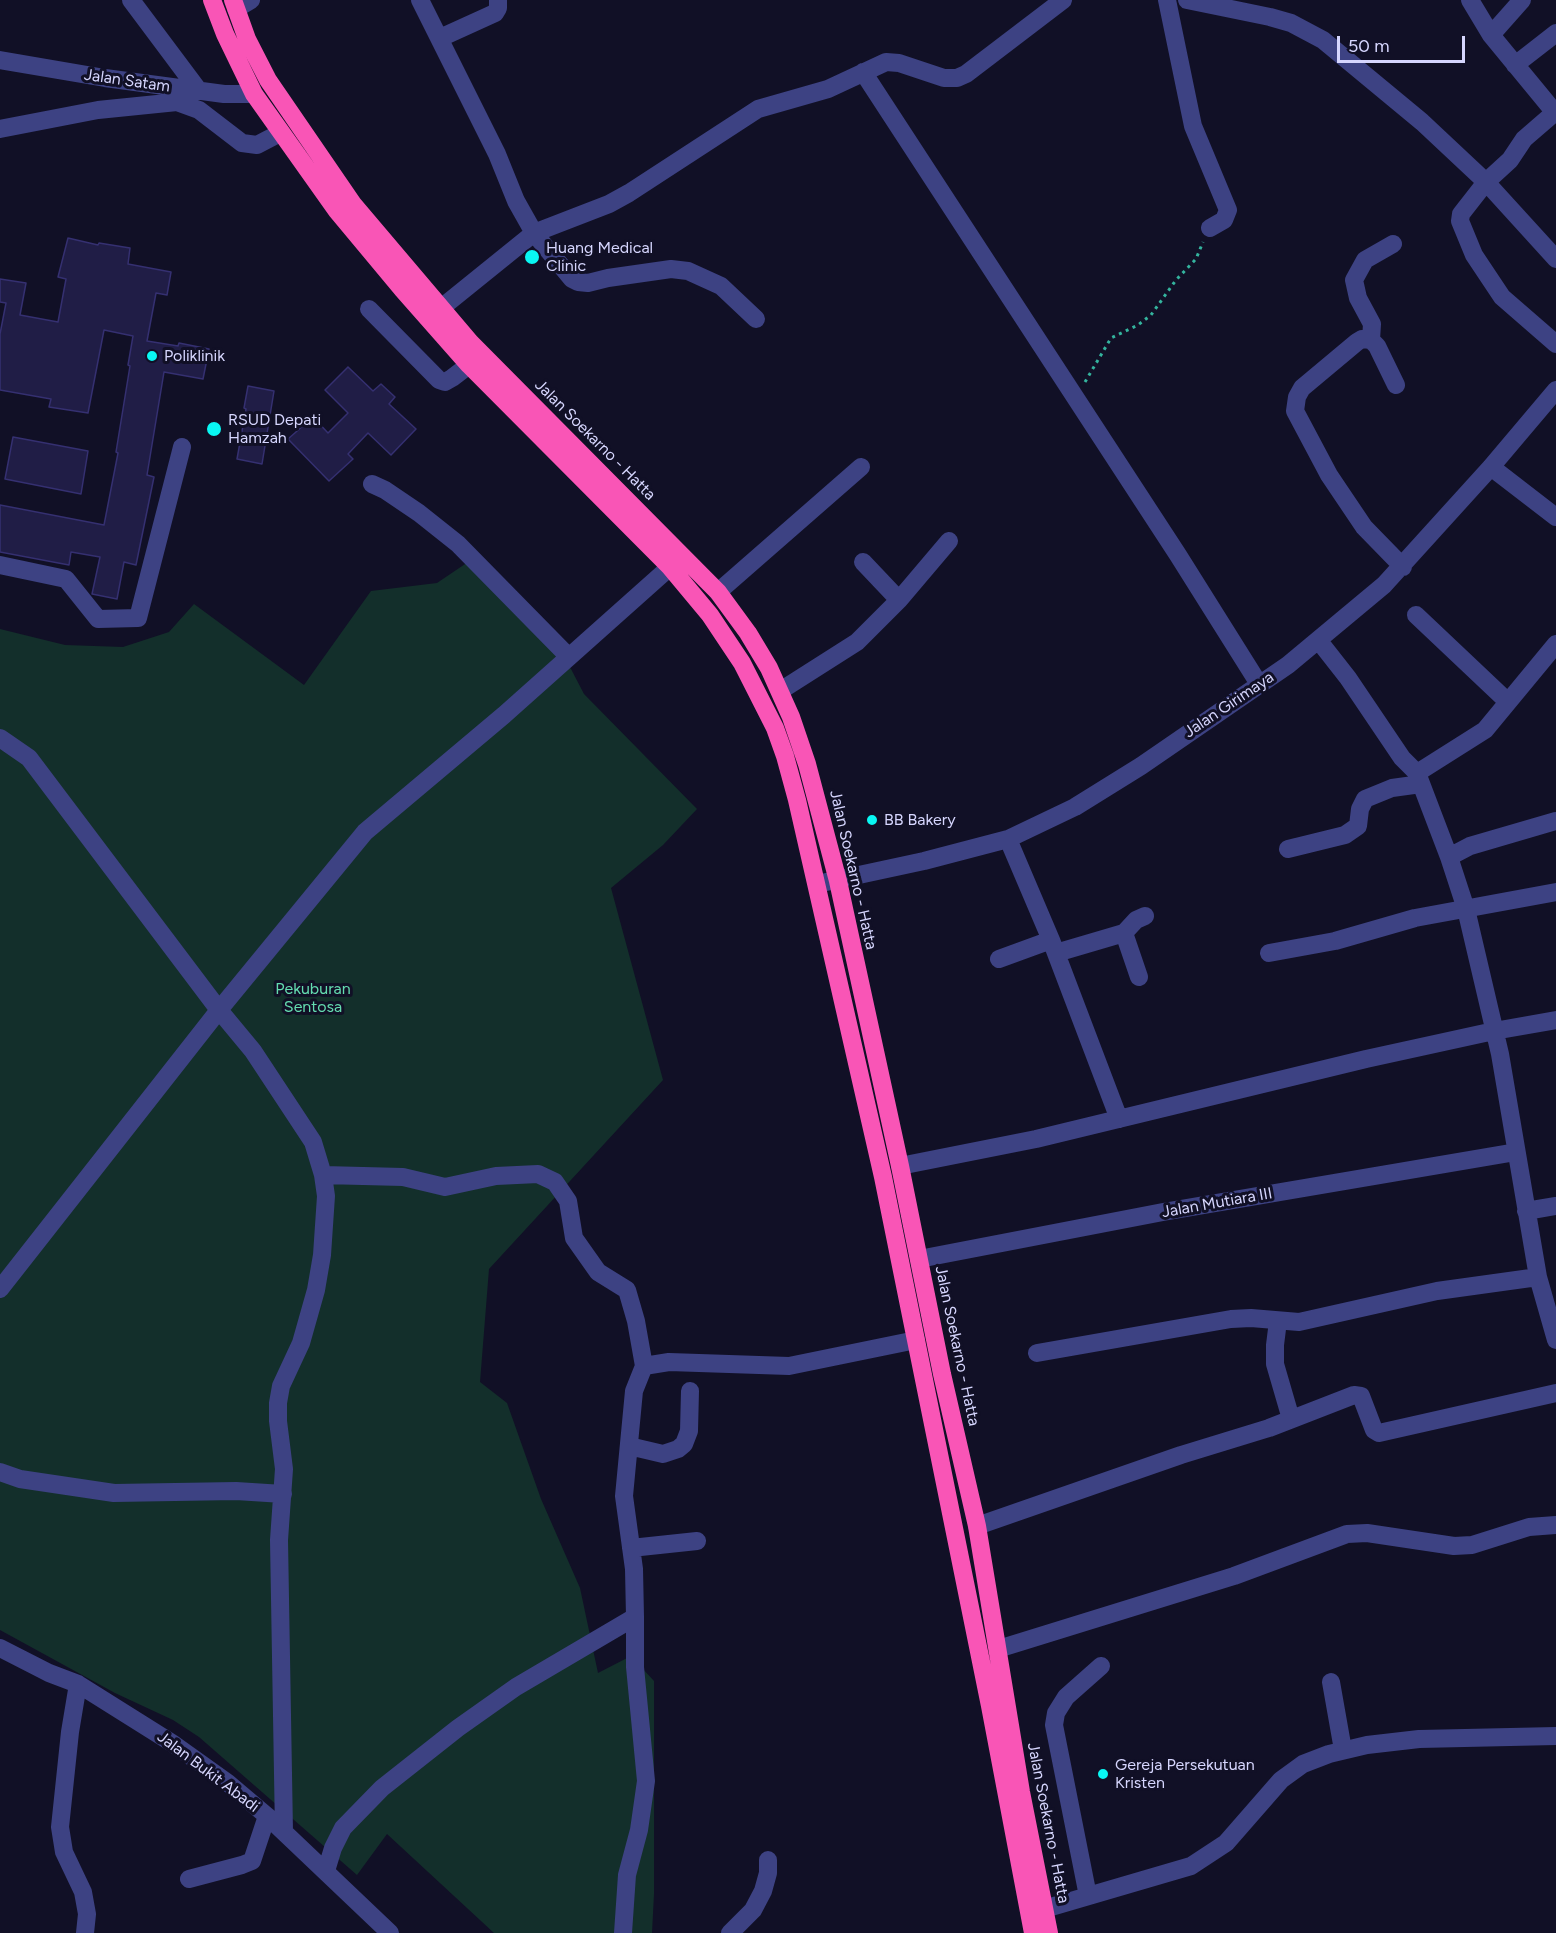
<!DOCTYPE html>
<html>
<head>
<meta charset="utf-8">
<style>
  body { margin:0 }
  #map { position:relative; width:1556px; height:1933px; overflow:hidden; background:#111026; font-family:Figtree,sans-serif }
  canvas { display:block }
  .scale { position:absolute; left:1337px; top:36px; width:128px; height:27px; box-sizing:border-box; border:3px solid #d6d6fe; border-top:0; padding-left:8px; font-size:18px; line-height:21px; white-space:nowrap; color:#d6d6fe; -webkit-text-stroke:4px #111026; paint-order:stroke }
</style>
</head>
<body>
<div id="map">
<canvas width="1556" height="1933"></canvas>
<div class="scale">50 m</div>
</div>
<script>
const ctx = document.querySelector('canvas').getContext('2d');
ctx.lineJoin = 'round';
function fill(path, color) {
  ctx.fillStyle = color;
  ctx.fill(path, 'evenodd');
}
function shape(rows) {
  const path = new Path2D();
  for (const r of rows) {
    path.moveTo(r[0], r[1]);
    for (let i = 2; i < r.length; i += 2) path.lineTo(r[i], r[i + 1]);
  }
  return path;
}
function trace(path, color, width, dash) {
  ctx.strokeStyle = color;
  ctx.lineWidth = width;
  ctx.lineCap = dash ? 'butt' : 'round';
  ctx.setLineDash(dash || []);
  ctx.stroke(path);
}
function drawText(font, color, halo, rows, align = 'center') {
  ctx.font = font + ' Figtree,sans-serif';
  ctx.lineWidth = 6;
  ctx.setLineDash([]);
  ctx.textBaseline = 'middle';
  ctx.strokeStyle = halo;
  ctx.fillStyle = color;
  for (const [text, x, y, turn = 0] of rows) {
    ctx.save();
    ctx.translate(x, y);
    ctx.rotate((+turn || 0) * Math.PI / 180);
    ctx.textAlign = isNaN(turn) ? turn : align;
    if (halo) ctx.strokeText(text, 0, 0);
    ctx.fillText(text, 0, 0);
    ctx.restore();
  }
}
fill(shape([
  [471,560,571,669,584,694,697,809,663,845,611,888,663,1080,489,1269,480,1382,507,1403,541,1499,580,1588,598,1673,631,1656,654,1681,654,1894,652,1933,494,1933,387,1834,357,1875,199,1737,173,1720,115,1693,0,1630,0,629,65,645,123,647,169,632,194,604,304,685,371,591,437,583]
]), '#132f2b');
const building = shape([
  [68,238,98,245,99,243,130,248,128,264,171,272,167,295,156,293,147,341,178,346,179,343,209,349,203,379,164,372,147,475,154,477,136,565,124,562,117,599,92,594,100,557,71,552,69,565,0,552,0,505,104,525,118,453,116,452,130,366,128,365,133,336,104,330,88,413,49,407,51,399,0,390,0,334,6,303,0,302,0,279,26,283,20,315,58,322,66,279,58,277,68,238],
  [348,367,373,391,381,384,395,397,389,404,416,429,391,455,368,433,348,454,353,459,329,481,288,439,313,417,328,433,348,413,325,390,348,367],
  [248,386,274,391,262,464,237,459,246,409,244,408,248,386],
  [13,437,88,451,81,494,5,479,13,437]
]);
fill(building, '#201d46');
trace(building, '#353071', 1.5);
trace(shape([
  [1085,382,1111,338,1138,325,1151,315,1176,280,1196,259,1203,242]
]), '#34b49e', 3, [3, 4.5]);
trace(shape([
  [131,0,199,91],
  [420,0,497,154,516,201,534,233,572,279,578,282,588,283,608,278,671,269,688,271,721,286,756,319],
  [1167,0,1193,126,1228,210,1224,220,1210,228],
  [1187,0,1270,17,1291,23,1323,40,1422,122,1486,182,1556,259],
  [1470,0,1491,35,1556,114],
  [236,9,251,0],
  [1491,35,1522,0],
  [440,38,495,13,498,8,498,0],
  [0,60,105,78,224,94,254,94],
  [1515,65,1556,33],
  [863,72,1178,555,1259,684],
  [1554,113,1524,139,1510,160,1486,182,1461,214,1460,221,1474,255,1502,297,1556,344],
  [0,129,98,110,177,102,199,110,242,143,257,145,280,133],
  [369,309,439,380,445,382,452,378,469,365,480,354],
  [430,317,534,233,609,204,629,193,758,109,828,89,886,62,899,63,944,78,957,78,966,74,1063,0],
  [1371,340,1372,324,1358,298,1354,280,1365,260,1393,244],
  [1396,385,1377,346,1371,340,1362,339,1357,342,1302,388,1297,397,1295,411,1329,475,1364,527,1403,567],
  [1491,467,1556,517],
  [372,484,385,490,419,513,458,544,569,657],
  [863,562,899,600],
  [0,565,66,579,98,619,138,618,182,447],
  [718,592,861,467],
  [1416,615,1508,702],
  [1319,641,1348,678,1402,758,1417,773,1449,857,1466,909,1500,1054,1538,1277,1556,1340],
  [780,691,857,642,899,600,949,541],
  [0,738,29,758,219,1010,253,1051,313,1142,323,1175,326,1196,322,1255,316,1290,301,1343,281,1386,278,1403,278,1421,284,1469,279,1540,284,1832],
  [1417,773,1485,730,1556,644],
  [1008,839,1051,940,1119,1119],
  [1288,849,1345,835,1358,826,1360,809,1365,799,1392,788,1421,784],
  [1449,857,1470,846,1556,821],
  [817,884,924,861,1008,839,1075,807,1141,766,1288,665,1384,585,1491,467,1556,390],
  [1124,933,1139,977],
  [1056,953,1124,933,1136,920,1145,916],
  [1269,953,1335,941,1415,918,1556,892],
  [999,959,1051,940],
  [900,1166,1036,1139,1366,1059,1494,1031,1556,1020],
  [323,1175,403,1177,445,1187,496,1176,538,1174,555,1182,568,1201,574,1238,598,1272,627,1290,636,1321,644,1366],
  [1526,1211,1556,1206],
  [919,1259,1163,1212,1516,1152],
  [0,1289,219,1010,365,832,504,715,670,567],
  [1278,1321,1275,1345,1275,1364,1291,1419],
  [1037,1353,1231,1319,1251,1318,1299,1322,1437,1291,1538,1277],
  [629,1446,663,1454,678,1449,684,1444,689,1431,690,1391],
  [0,1472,20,1479,114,1493,236,1491,283,1494],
  [977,1526,1181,1455,1269,1428,1354,1395,1361,1396,1374,1430,1379,1433,1556,1393],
  [631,1548,697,1541],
  [635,1617,634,1569,624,1496,634,1391,644,1366,669,1362,789,1366,916,1340],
  [0,1648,49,1673,78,1684,172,1743,228,1783,267,1816,390,1933],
  [998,1649,1234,1576,1347,1534,1367,1533,1454,1546,1472,1545,1529,1527,1556,1525],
  [1331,1682,1343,1750],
  [78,1684,70,1732,60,1827,64,1852,83,1892,87,1914,85,1933],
  [326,1871,333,1848,343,1828,382,1788,458,1728,516,1687,635,1617,635,1667,646,1781,639,1830,627,1875,623,1933],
  [189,1879,242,1865,252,1861,267,1816],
  [1088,1896,1054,1725,1056,1713,1066,1697,1101,1666],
  [1044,1909,1191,1866,1226,1843,1281,1780,1303,1764,1329,1754,1367,1745,1419,1739,1556,1736],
  [730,1933,753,1910,763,1891,768,1873,768,1860]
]), '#3d4283', 18);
trace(shape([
  [212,0,225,34,254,94,337,211,402,289,469,365,670,567,710,615,742,663,775,728,785,756,797,800,883,1177,990,1706,1033,1933],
  [233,0,247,39,268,80,353,204,470,342,718,592,748,633,769,668,791,717,807,764,838,881,900,1166,942,1374,977,1526,1021,1792,1049,1933]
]), '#f955b6', 18);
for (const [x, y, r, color] of [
  [532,257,8,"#09f7f3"],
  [152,356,6,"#09f7f3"],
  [214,429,8,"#09f7f3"],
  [872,820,6,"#09f7f3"],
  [1103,1774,6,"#09f7f3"]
]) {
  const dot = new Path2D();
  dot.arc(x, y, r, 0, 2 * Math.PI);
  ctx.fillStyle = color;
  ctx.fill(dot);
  trace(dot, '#111026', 2);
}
drawText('16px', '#d6d6fe', '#111026', [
  ["Jalan Satam",127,81,8],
  ["Jalan Soekarno - Hatta",595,440,45],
  ["Jalan Girimaya",1229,705,-34],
  ["Jalan Soekarno - Hatta",853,870,77],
  ["Jalan Mutiara III",1217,1203,-10],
  ["Jalan Soekarno - Hatta",957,1346,78],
  ["Jalan Bukit Abadi",208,1772,37],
  ["Jalan Soekarno - Hatta",1048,1823,79]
]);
drawText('16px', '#d6d6fe', '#111026', [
  ["Huang Medical",546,248],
  ["Clinic",546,266],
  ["Poliklinik",164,356],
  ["RSUD Depati",228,420],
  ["Hamzah",228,438],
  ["BB Bakery",884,820],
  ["Gereja Persekutuan",1115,1765],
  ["Kristen",1115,1783]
], 'left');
drawText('16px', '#64dcb0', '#111026', [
  ["Pekuburan",313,989],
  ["Sentosa",313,1007]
]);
</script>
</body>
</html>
